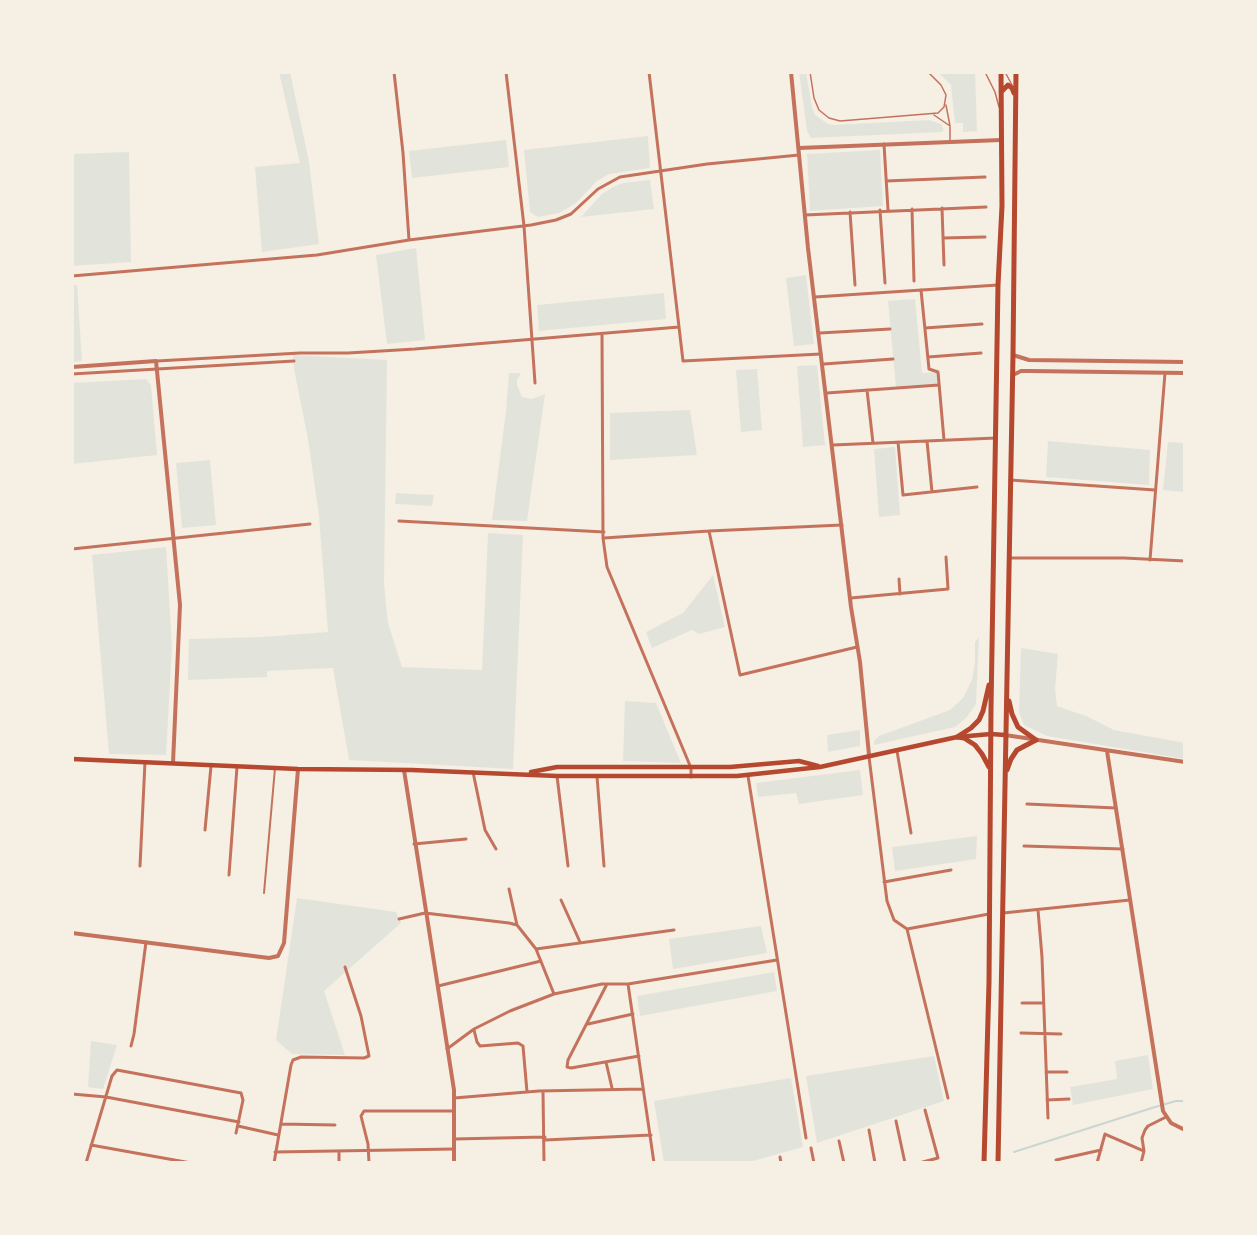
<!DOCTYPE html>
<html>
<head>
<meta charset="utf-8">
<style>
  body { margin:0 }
  #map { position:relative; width:1257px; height:1235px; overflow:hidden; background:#f6efe4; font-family:"Roboto Condensed",sans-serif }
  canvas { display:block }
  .frame { position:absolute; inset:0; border:74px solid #f6efe4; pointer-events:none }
</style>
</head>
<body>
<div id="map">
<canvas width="1257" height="1235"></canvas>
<div class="frame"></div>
</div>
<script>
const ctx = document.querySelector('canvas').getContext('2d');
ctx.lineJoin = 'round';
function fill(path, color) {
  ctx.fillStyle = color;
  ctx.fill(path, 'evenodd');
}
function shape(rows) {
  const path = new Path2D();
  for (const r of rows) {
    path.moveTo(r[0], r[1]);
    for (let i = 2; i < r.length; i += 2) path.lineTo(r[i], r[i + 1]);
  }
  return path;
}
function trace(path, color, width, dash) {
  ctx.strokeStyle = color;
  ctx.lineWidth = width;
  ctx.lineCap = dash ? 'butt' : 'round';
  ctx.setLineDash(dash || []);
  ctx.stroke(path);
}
fill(shape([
  [279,72,290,72,309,162,319,244,262,252,255,167,300,163],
  [799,72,806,72,812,107,815,115,828,124,834,125,929,120,941,124,944,130,942,132,811,138,807,131],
  [938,72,975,72,977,131,963,132,963,123,955,123,951,85],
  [648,136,650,168,609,174,597,181,576,203,559,213,538,217,530,212,524,150],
  [506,140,509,167,412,178,409,151],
  [880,150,883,206,810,211,807,154],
  [129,152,131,262,72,266,72,154],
  [650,180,654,209,581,217,602,194,613,187,623,183],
  [416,248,425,340,387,344,376,255],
  [806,275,814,344,794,346,786,278],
  [72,285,77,285,82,361,72,362],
  [664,293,666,319,539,331,537,305],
  [915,299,922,373,938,372,939,385,896,388,888,301],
  [293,355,387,360,384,584,388,623,402,667,482,670,488,533,523,535,513,769,349,760,333,668,267,671,267,677,188,680,189,639,261,637,328,632,319,516,308,439,294,369],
  [817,365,825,445,803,447,797,366],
  [757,369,762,430,741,432,736,370],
  [509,373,521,373,517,380,517,385,522,397,532,399,545,394,527,521,492,520,506,411],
  [146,379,151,385,157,455,72,464,72,383],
  [690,410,697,455,610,460,610,413],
  [1048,441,1150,450,1149,485,1046,477],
  [1168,442,1185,443,1185,492,1163,490],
  [895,447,900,515,879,517,874,449],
  [210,460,216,525,182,528,176,463],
  [396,493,434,495,432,506,395,504],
  [166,547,172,647,166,755,109,754,92,555],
  [713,575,725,627,699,634,692,630,652,648,646,632,683,613],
  [979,637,976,704,967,717,955,727,874,745,874,741,879,736,950,710,963,698,972,680,975,662,975,642],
  [1021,648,1058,654,1055,689,1057,706,1086,716,1114,730,1185,743,1185,759,1047,736,1024,725,1019,712],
  [625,701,656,703,681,763,623,761],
  [860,730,860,746,828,752,827,735],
  [860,770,863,795,799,804,796,793,758,797,756,783],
  [977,836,976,859,895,871,892,847],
  [297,898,396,912,401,923,324,991,345,1055,292,1054,276,1040],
  [761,926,767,953,673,969,669,939],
  [774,972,777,991,640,1016,637,996],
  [91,1041,117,1045,103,1089,88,1087],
  [1148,1055,1153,1089,1073,1105,1070,1087,1117,1079,1115,1061],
  [934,1056,944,1101,817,1143,806,1076],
  [791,1078,803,1147,746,1163,664,1163,654,1101]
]), '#e2e4dc');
trace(shape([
  [1014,1152,1155,1107,1176,1101,1185,1101]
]), '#c9d6d2', 2);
trace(shape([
  [810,72,814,98,819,110,829,118,840,121,938,113,944,107,946,95,941,85,928,72],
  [985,72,995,92,999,107],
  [1005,72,1012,85],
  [934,115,950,126,946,105],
  [950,140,950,127]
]), '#c5725c', 1.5);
trace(shape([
  [264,893,275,768]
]), '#c5725c', 2);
trace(shape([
  [394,72,403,153,409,240],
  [506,72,524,226,535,383],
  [649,72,683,361,821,354],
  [884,144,888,210],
  [886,181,985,177],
  [942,208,944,265],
  [912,209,914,281],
  [880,210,885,283],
  [850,212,855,285],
  [805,215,986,207],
  [943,238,985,237],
  [72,276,317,255,409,240,531,225,556,220,571,214,598,189,620,177,707,164,799,155],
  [921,290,929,369,938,372,944,440],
  [815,297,998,285],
  [925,328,982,324],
  [820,333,890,329],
  [602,334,603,538,607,567,691,768,691,777],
  [928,357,981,353],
  [157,361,300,353,348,353,415,349,679,327],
  [824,364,893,359],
  [72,374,294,361],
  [867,390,873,443],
  [827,393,939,385],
  [927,441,932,492],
  [898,442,903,495,977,487],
  [833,445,996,438],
  [1010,480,1155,490],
  [399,521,604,532],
  [709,531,740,675,857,647],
  [604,538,709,531,842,525],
  [72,549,310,524],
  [1010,558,1124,558,1185,561],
  [1150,560,1165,373],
  [899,579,900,594],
  [851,598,948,589,946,557],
  [897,751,911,833],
  [869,757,887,901,894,920,907,929,948,1098],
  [473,772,485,830,496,849],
  [557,776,568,866],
  [597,776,604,866],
  [748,776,806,1138],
  [1027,804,1116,808],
  [205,830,211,766],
  [414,844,466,839],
  [1024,846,1123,849],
  [140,866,145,762],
  [229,875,237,767],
  [884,882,951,870],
  [509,889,517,925,536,949,554,994],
  [561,900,580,942],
  [1038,910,1042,957,1048,1118],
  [1003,913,1130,900],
  [399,919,425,913,509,923,517,925],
  [907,929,989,914],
  [536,949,674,930],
  [607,984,568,1060,567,1067,571,1068,639,1056],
  [628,984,654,1163],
  [438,986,541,961],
  [1022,1003,1043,1003],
  [588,1024,633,1014],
  [474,1030,477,1042,480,1046,518,1043,523,1046,527,1092],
  [1021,1033,1061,1034],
  [131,1046,134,1034,146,942],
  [447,1049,474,1029,510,1011,554,994,602,984,628,984,777,960],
  [606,1062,612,1088],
  [1046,1072,1067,1072],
  [543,1091,544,1163],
  [72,1094,106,1097,239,1122],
  [454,1098,539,1091,643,1089],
  [1047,1100,1069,1099],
  [896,1121,905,1163],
  [281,1124,335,1125],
  [238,1126,278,1135],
  [869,1130,875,1163],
  [454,1139,545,1137],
  [545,1140,651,1135],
  [839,1141,844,1163],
  [91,1145,191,1163],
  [811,1148,814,1163],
  [275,1152,454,1149],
  [780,1157,781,1163],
  [1056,1160,1101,1150],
  [86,1163,112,1076,117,1070,241,1093,243,1100,236,1133],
  [274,1163,291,1065,293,1060,301,1057,364,1058,369,1056,361,1016,345,967],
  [339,1163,339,1151],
  [369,1163,368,1144,361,1116,364,1111,454,1111],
  [919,1163,938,1158,925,1110],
  [1097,1163,1105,1134,1144,1151],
  [1141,1163,1144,1151,1142,1138,1145,1130,1148,1126,1166,1117]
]), '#c5725c', 3);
trace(shape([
  [791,72,808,248,851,607,860,662,869,755],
  [799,148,1001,140],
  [1013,355,1029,360,1185,362],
  [72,367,156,361,180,605,173,763],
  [1013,375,1021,371,1029,371,1185,373],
  [1005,735,1185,762],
  [1107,751,1163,1111,1171,1123,1185,1130],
  [404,770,454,1090,454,1163],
  [72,933,269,958,278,956,284,943,298,769]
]), '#c5725c', 4);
trace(shape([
  [72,759,298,769,412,770,557,776,737,776,820,767,957,737,991,734,1005,735],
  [531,772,557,767,730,767,799,761,818,766]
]), '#b5482f', 4.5);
trace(shape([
  [1001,92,1008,85,1012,88,1014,93],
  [1009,701,1012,714,1018,727,1036,740],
  [957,737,971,728,979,720,983,711,989,685],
  [957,737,964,738,975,745,982,754,989,767],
  [1007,770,1011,759,1017,750,1036,740],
  [984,1163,989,982,991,708,998,285,1002,206,1001,72],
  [998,1163,1013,355,1016,72]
]), '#b5482f', 5);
</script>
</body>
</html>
